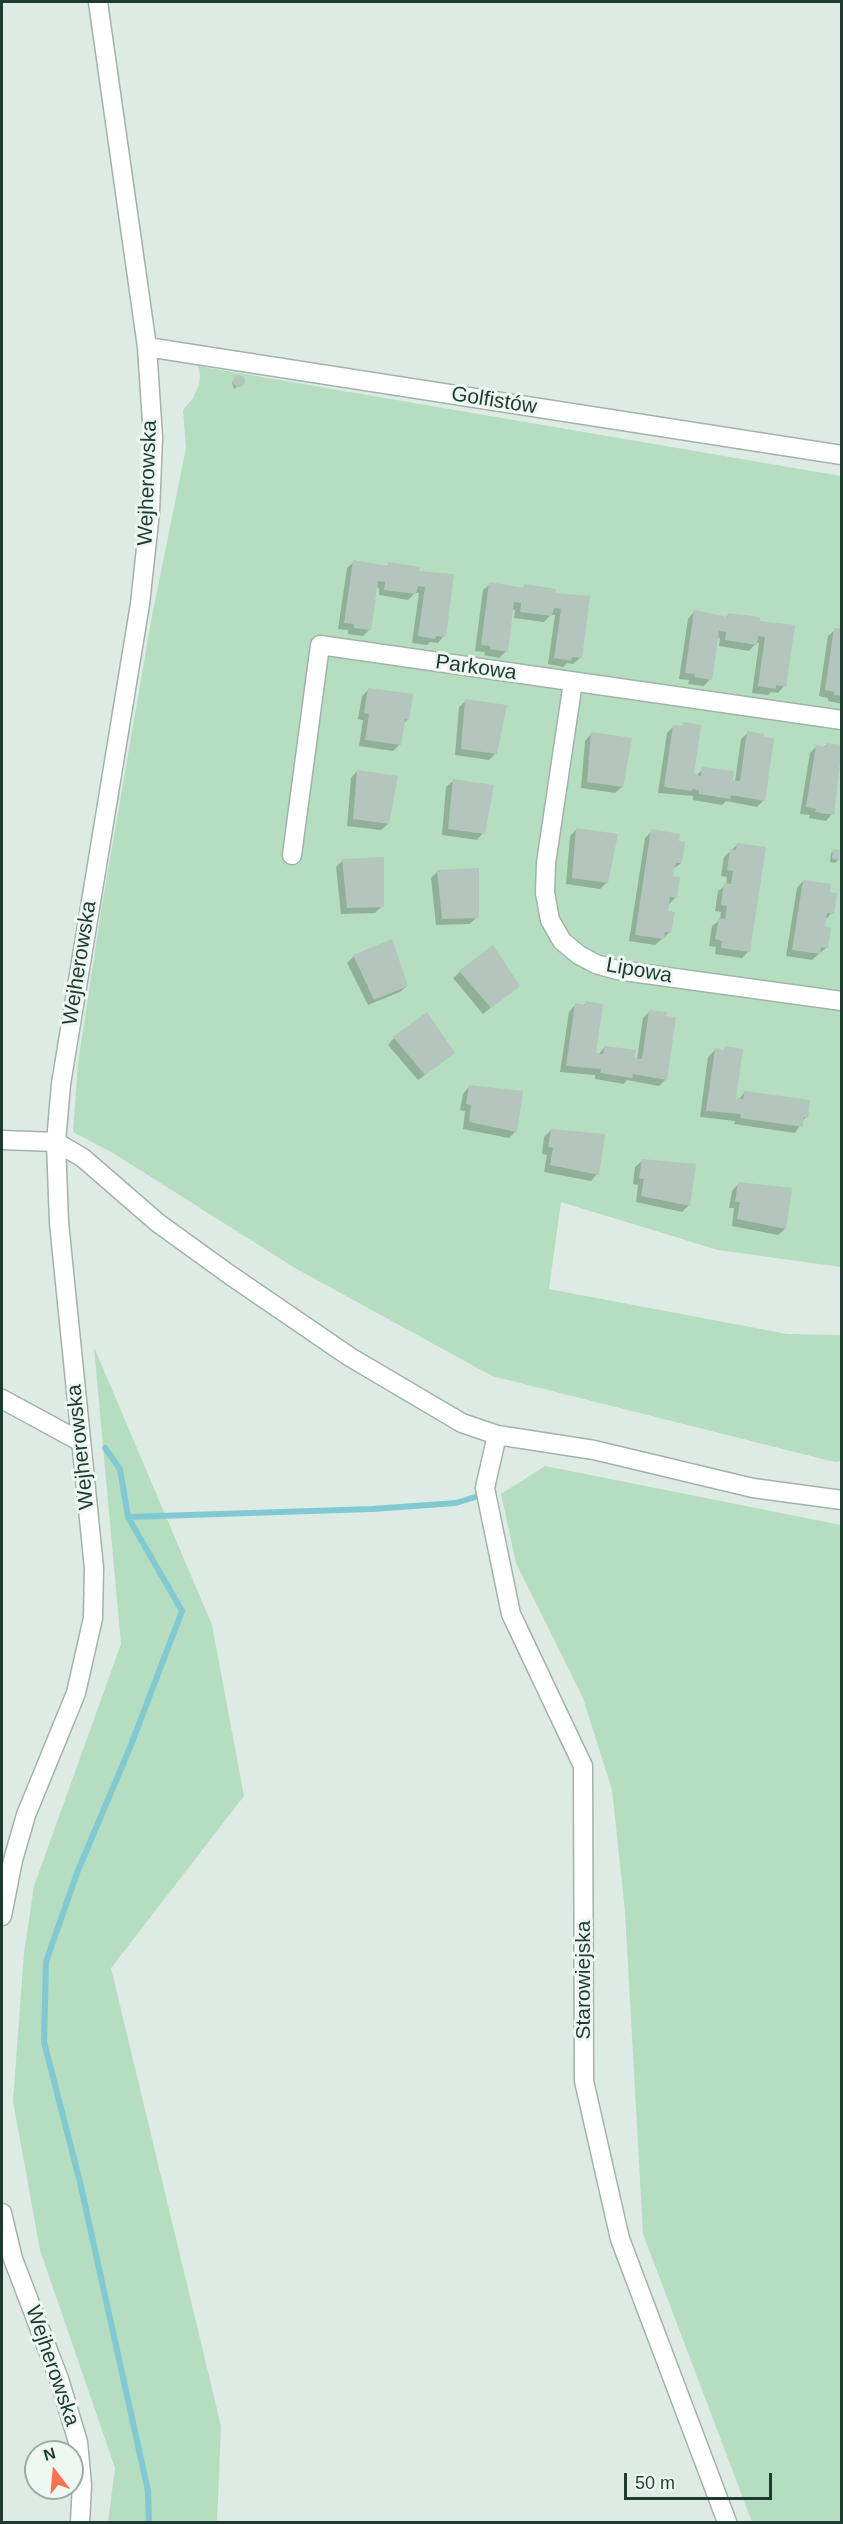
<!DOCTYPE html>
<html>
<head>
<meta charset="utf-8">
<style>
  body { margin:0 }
  #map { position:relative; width:843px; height:2524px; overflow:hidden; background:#deebe4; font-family:Helvetica,sans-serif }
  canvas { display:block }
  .frame { position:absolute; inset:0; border:3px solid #1e3b32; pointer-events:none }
  .north { position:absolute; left:24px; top:2440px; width:60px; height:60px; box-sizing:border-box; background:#eef7f2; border:2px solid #9baca5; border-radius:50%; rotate:344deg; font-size:16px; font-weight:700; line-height:24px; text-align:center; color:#1e3b32 }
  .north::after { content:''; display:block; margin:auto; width:21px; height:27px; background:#f9724d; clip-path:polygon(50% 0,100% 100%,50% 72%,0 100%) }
  .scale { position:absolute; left:624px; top:2473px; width:148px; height:27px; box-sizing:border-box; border:3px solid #1e3b32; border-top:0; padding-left:8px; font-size:18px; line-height:21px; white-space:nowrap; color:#1e3b32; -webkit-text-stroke:4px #eef7f2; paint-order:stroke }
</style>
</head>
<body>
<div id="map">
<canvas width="843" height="2524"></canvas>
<div class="frame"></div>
<div class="north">N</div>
<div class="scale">50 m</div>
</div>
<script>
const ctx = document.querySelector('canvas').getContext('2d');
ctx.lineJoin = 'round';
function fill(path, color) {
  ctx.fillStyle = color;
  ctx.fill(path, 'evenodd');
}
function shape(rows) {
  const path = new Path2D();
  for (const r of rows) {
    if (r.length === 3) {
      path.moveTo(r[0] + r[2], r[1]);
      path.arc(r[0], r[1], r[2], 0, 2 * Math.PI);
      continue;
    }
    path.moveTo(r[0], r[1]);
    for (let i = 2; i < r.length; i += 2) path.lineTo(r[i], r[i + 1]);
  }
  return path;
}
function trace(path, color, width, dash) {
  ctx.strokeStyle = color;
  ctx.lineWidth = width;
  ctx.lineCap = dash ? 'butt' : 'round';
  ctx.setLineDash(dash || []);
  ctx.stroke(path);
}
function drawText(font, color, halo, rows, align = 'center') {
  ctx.font = font + ' Helvetica,sans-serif';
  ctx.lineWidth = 6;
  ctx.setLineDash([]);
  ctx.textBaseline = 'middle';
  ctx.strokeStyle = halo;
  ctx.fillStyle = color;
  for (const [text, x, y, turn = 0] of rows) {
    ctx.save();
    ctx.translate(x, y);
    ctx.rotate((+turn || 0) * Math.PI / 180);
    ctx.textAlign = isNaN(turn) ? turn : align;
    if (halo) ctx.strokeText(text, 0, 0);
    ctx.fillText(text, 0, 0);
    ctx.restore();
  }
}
fill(shape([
  [198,366,841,476,841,1267,718,1250,561,1202,549,1289,787,1334,841,1335,841,1461,835,1462,492,1376,295,1268,113,1153,73,1132,78,1063,103,899,152,616,186,448,183,410,193,398,199,385,200,376],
  [94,1347,212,1625,244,1796,111,1968,221,2426,217,2522,108,2522,115,2468,40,2250,13,2101,24,1953,34,1886,121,1644],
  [545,1466,841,1525,841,2522,752,2522,643,2234,625,1911,612,1790,583,1698,516,1563,501,1494]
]), '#b5ddbf');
fill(shape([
  [238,376,241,377,243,383,234,389,232,382],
  [354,562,385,567,389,564,418,572,453,575,444,636,438,643,430,642,427,645,412,643,419,593,415,593,408,600,379,595,379,588,376,587,370,629,363,636,348,634,348,630,338,629,347,568],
  [490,584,522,589,525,586,554,594,589,597,580,658,573,664,567,663,563,667,548,664,555,615,551,615,544,622,514,618,515,610,512,609,506,651,499,658,484,655,485,652,475,651,483,590],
  [694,612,726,618,729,614,758,622,793,626,784,686,778,693,771,692,768,695,752,693,759,643,756,643,749,651,719,646,720,638,716,637,710,679,704,686,688,684,689,680,679,679,688,619],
  [835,630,842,631,842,704,828,701,828,698,819,696,828,636],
  [369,689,408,719,403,724,400,744,393,751,359,746,363,720,358,719,362,696],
  [466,701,496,753,489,760,455,755,459,707],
  [684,724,692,775,696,776,703,769,732,781,735,781,741,739,748,733,764,800,757,807,726,801,722,805,693,800,693,796,658,793,667,733,674,726,681,727],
  [591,734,622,787,615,793,581,788,585,741],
  [827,744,832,814,826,821,809,818,810,815,800,814,810,753,816,747,823,748],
  [357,771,388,824,381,830,347,826,351,778],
  [453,781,483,833,477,840,442,835,446,787],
  [576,830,607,882,600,889,566,884,570,836],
  [652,831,681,863,673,869,672,877,676,897,669,904,666,912,670,932,655,945,629,941,645,838],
  [738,844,748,952,742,958,715,954,716,947,709,946,712,926,720,920,721,912,715,911,718,891,726,885,727,877,721,876,724,857],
  [834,850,838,860,835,863,830,862,831,853],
  [343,860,382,906,375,913,341,914,336,867],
  [438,871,477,917,470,924,436,925,431,878],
  [803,881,829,893,832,913,825,920,823,928,827,947,812,960,786,956,797,888],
  [354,956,407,986,400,992,368,1005,347,963],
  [460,972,518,986,483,1014,453,978],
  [586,1003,594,1054,598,1055,605,1047,637,1060,643,1018,649,1012,666,1079,659,1086,627,1080,624,1084,595,1079,595,1075,560,1072,569,1012,575,1005,582,1006],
  [394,1038,446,1059,418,1080,388,1045],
  [726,1048,734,1099,738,1100,745,1092,806,1117,795,1133,734,1124,735,1121,700,1117,708,1057,715,1050,723,1051],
  [469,1087,516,1131,509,1138,463,1129,465,1111,460,1110,463,1094],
  [551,1130,597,1174,591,1181,544,1172,547,1155,542,1154,544,1137],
  [642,1161,689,1205,682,1212,636,1202,638,1185,633,1184,635,1167],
  [738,1184,785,1229,778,1235,732,1226,734,1208,729,1208,732,1191]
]), '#0003');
trace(shape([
  [105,1448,120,1469,128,1517,182,1611,131,1745,77,1873,46,1962,44,2042,80,2182,148,2491,149,2522],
  [128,1517,372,1509,456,1503,478,1496]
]), '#82cad3', 6);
fill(shape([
  [239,381,6],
  [353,560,388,566,388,562,420,567,419,571,454,574,446,637,436,636,435,639,418,636,425,587,418,586,416,594,384,590,385,582,378,581,371,630,354,628,354,624,344,623],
  [489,582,524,588,524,584,556,589,555,593,590,596,582,658,572,657,571,661,554,658,561,609,554,608,552,616,520,612,521,603,514,602,508,652,490,649,490,646,481,645],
  [694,610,728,617,729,613,760,617,760,621,795,625,786,687,776,685,776,689,758,686,765,637,758,636,757,645,725,640,726,632,719,631,712,680,694,677,695,674,685,673],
  [834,628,842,629,842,696,834,695,834,692,825,690],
  [368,688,413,694,409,720,405,719,401,745,365,740,369,714,364,713],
  [465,699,507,705,497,754,461,749],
  [683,722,701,725,694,774,701,776,702,767,734,771,733,780,740,781,747,731,764,734,764,737,774,739,765,801,731,795,730,799,699,794,699,790,692,789,692,791,664,787,673,725,683,726],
  [591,732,632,738,623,787,587,782],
  [826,743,842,745,834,815,815,812,816,809,806,807,816,745,826,747],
  [357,770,398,776,389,824,353,819],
  [453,779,494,785,485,834,448,829],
  [576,828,618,834,608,883,572,878],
  [651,829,680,834,679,841,685,842,682,863,676,863,674,869,673,876,680,877,677,898,670,897,668,911,675,912,671,933,665,932,664,939,635,935],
  [737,843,766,847,750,952,721,948,722,941,715,939,719,918,725,919,727,906,721,905,724,883,731,884,732,878,733,871,727,870,730,849,736,850],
  [833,849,840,850,839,860,832,859],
  [384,857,384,907,347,908,342,859],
  [479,868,479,918,442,919,437,870],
  [803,880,831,884,830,892,837,893,834,914,827,913,825,927,831,928,828,948,821,947,820,954,792,950],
  [392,939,408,986,374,1000,353,955],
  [493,945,520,986,491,1008,459,971],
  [585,1001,603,1004,596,1053,603,1054,605,1046,636,1050,634,1058,642,1059,649,1010,667,1012,666,1016,676,1017,667,1080,633,1074,632,1078,600,1073,601,1069,566,1066,575,1003,585,1005],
  [427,1012,455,1053,425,1075,393,1037],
  [725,1046,743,1049,736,1098,743,1099,745,1091,810,1100,808,1118,804,1117,803,1127,740,1118,741,1114,706,1111,715,1048,724,1050],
  [469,1085,523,1091,517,1132,469,1122,471,1105,466,1104],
  [551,1129,605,1134,599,1175,550,1165,553,1148,548,1147],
  [642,1159,696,1164,690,1206,641,1196,644,1179,639,1178],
  [738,1182,792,1188,786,1229,737,1219,740,1202,735,1202]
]), '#b3c5bd');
const minor = shape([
  [147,347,842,455],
  [573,682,546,863,545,893,550,920,562,941,579,955,596,964,617,970,842,1001],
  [292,855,320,645,842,720],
  [2,1140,56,1142,83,1158,158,1223,230,1275,350,1357,462,1423,497,1435,594,1450,753,1488,842,1500],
  [2,1399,81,1442],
  [497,1435,485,1488,511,1614,583,1766,584,2081,620,2239,727,2522],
  [2,1916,13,1860,26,1815,76,1693,93,1618,94,1568,59,1223,56,1142,61,1084,140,604,150,512,153,437,147,347,98,2],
  [2,2213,13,2259,59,2379,78,2442,82,2485,80,2522]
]);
trace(minor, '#a1b3ab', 21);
trace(minor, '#fff', 18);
drawText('21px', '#1e3b32', '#eef7f2', [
  ["Golfistów",494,401,9],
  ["Wejherowska",148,483,-88],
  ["Parkowa",476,668,8],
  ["Wejherowska",80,963,-81],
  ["Lipowa",639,971,10],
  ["Wejherowska",81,1447,-96],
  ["Starowiejska",584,1980,-90],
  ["Wejherowska",52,2366,71]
]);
</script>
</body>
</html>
